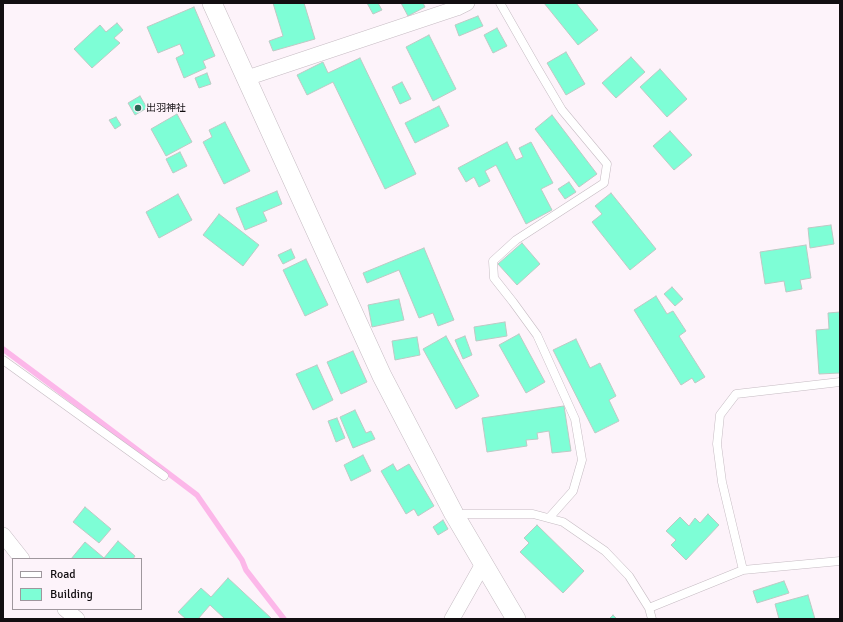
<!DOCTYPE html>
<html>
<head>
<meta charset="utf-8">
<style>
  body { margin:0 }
  #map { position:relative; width:843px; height:622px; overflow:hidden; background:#fdf3fa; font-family:Signika,sans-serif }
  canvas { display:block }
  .frame { position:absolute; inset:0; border:4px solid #120e11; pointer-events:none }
  .legend { position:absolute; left:12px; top:558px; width:130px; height:52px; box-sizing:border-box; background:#fdf3fa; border:1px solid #9f979d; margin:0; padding:5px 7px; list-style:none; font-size:12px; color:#120e11 }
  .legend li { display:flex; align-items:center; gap:8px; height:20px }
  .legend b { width:20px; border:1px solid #9f979d }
</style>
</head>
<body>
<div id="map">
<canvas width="843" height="622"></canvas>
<div class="frame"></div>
<ul class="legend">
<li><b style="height:5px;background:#fff"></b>Road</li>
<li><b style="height:11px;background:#7efed6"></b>Building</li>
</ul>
</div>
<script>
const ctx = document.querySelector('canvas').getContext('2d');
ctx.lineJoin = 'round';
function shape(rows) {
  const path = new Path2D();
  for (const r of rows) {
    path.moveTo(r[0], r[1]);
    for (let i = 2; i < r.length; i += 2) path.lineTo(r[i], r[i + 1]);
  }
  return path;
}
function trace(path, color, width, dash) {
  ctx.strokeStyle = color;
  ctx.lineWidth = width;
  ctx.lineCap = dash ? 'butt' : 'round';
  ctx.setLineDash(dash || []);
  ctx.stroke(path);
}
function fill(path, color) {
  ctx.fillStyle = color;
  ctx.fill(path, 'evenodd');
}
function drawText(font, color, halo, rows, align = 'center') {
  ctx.font = font + ' Signika,"Noto Sans JP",sans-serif';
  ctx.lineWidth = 4;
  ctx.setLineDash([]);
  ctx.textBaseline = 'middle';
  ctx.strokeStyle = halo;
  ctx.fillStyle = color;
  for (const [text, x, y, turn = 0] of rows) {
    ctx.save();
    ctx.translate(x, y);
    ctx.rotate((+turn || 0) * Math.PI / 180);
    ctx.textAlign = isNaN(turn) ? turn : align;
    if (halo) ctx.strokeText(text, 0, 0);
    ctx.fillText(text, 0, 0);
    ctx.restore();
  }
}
trace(shape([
  [3,349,82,408,197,495,242,560,246,570,284,619]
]), '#fcb7e9', 5.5);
const building = shape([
  [273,3,304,3,315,39,273,51,269,41,283,36,273,3],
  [367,3,378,3,382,10,373,14,367,3],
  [401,3,423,3,425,7,408,16,401,3],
  [544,3,576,3,598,30,578,45,544,3],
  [194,7,215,56,203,61,206,68,184,78,176,58,184,54,180,44,158,53,147,27,194,7],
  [478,16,483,26,459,36,455,25,478,16],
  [117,23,123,30,114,38,120,43,92,68,74,49,100,25,106,32,117,23],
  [497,28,507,46,493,53,484,35,497,28],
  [429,35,456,89,433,101,406,47,429,35],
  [566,52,585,84,566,95,547,63,566,52],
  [631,57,645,72,616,98,602,83,631,57],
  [360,58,416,174,385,189,333,82,307,95,297,75,323,62,328,73,360,58],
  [660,69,687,99,667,117,640,87,660,69],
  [207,73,211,84,199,88,195,78,207,73],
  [402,82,411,99,400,104,392,87,402,82],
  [140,96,147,108,135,115,128,103,140,96],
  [439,106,449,126,415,143,405,123,439,106],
  [177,114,192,142,166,156,151,129,177,114],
  [552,115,597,174,579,187,535,129,552,115],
  [116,117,121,125,115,129,109,120,116,117],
  [225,122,250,171,224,184,203,142,212,137,209,130,225,122],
  [670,131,692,155,674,170,653,146,670,131],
  [507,142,516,160,523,157,519,148,531,142,553,183,541,189,552,210,526,224,496,165,485,171,490,181,479,187,474,177,466,182,458,168,507,142],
  [180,152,187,166,173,173,166,159,180,152],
  [569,182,576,192,565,199,558,189,569,182],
  [277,191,282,204,263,212,267,221,245,230,236,208,277,191],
  [611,193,656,249,630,270,592,222,602,214,595,206,611,193],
  [178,194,192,220,159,238,146,212,178,194],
  [219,214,259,245,243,266,203,235,219,214],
  [831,225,834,244,810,248,808,228,831,225],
  [522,243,540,264,517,285,498,264,522,243],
  [806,245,811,278,800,280,802,289,786,292,784,281,765,284,760,252,806,245],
  [424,248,454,320,438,326,433,313,419,318,399,270,367,283,363,273,424,248],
  [291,249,295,258,283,264,278,255,291,249],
  [306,259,328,305,305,316,283,270,306,259],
  [672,287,683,299,675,306,664,294,672,287],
  [656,296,667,314,673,311,686,331,679,336,705,377,695,383,692,378,681,385,634,310,656,296],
  [399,299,404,320,372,327,368,305,399,299],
  [840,312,840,373,819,374,816,330,829,329,828,313,840,312],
  [505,322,507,336,476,341,474,327,505,322],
  [519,334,545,382,526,393,499,345,519,334],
  [446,336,479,396,456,409,423,349,446,336],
  [465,336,472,355,463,359,455,340,465,336],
  [417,337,420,355,395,360,392,341,417,337],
  [576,339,590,368,600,363,616,396,609,400,619,421,595,433,553,350,576,339],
  [353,351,367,382,341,394,327,362,353,351],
  [317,365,333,400,313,410,296,374,317,365],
  [564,406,571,451,552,453,549,431,537,433,538,439,526,440,527,446,487,452,482,418,564,406],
  [355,410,366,433,371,431,375,439,353,448,340,417,355,410],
  [337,418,345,438,336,442,328,421,337,418],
  [363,455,371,471,351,481,344,465,363,455],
  [393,464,397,471,409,464,434,506,418,516,414,509,406,514,381,471,393,464],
  [85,507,111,529,99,543,73,522,85,507],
  [708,514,719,525,686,560,671,545,676,540,666,531,680,517,689,526,695,518,700,523,708,514],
  [443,520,448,529,438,535,433,527,443,520],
  [537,525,584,571,563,593,520,552,529,543,524,538,537,525],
  [118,541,135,556,133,559,71,559,85,542,104,558,118,541],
  [228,578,272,619,225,619,210,605,198,619,186,619,178,612,201,588,211,597,228,578],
  [784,581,789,593,757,603,753,591,784,581],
  [808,595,815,619,779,619,775,604,808,595],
  [613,615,617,619,609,619,613,615]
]);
fill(building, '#7efed6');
trace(building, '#bdc9c4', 1);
const service = shape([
  [500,3,536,66,562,110,607,164,604,183,516,240,493,261,494,278,513,302,537,335,575,419,582,460,573,491,549,518],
  [3,360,164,476],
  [455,514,533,514,563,522,605,551,629,576,649,608,652,619],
  [743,570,722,482,717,444,720,415,736,394,840,382],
  [649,608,743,570,840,561]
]);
const minor = shape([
  [247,78,457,8,467,3],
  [3,535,22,559],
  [65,609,77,619],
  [452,619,483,564]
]);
const tertiary = shape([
  [212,3,382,376,454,514,516,619]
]);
trace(service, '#c5bbc2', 9);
trace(minor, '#c5bbc2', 16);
trace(tertiary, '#c5bbc2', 20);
trace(service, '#fff', 8);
trace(minor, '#fff', 15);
trace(tertiary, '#fff', 19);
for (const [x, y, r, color] of [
  [138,108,4,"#296855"]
]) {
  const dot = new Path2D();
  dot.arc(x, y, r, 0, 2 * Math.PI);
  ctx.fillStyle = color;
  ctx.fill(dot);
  trace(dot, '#fdf3fa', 1.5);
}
drawText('10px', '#120e11', '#fdf3fa', [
  ["出羽神社",146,108]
], 'left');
</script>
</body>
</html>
